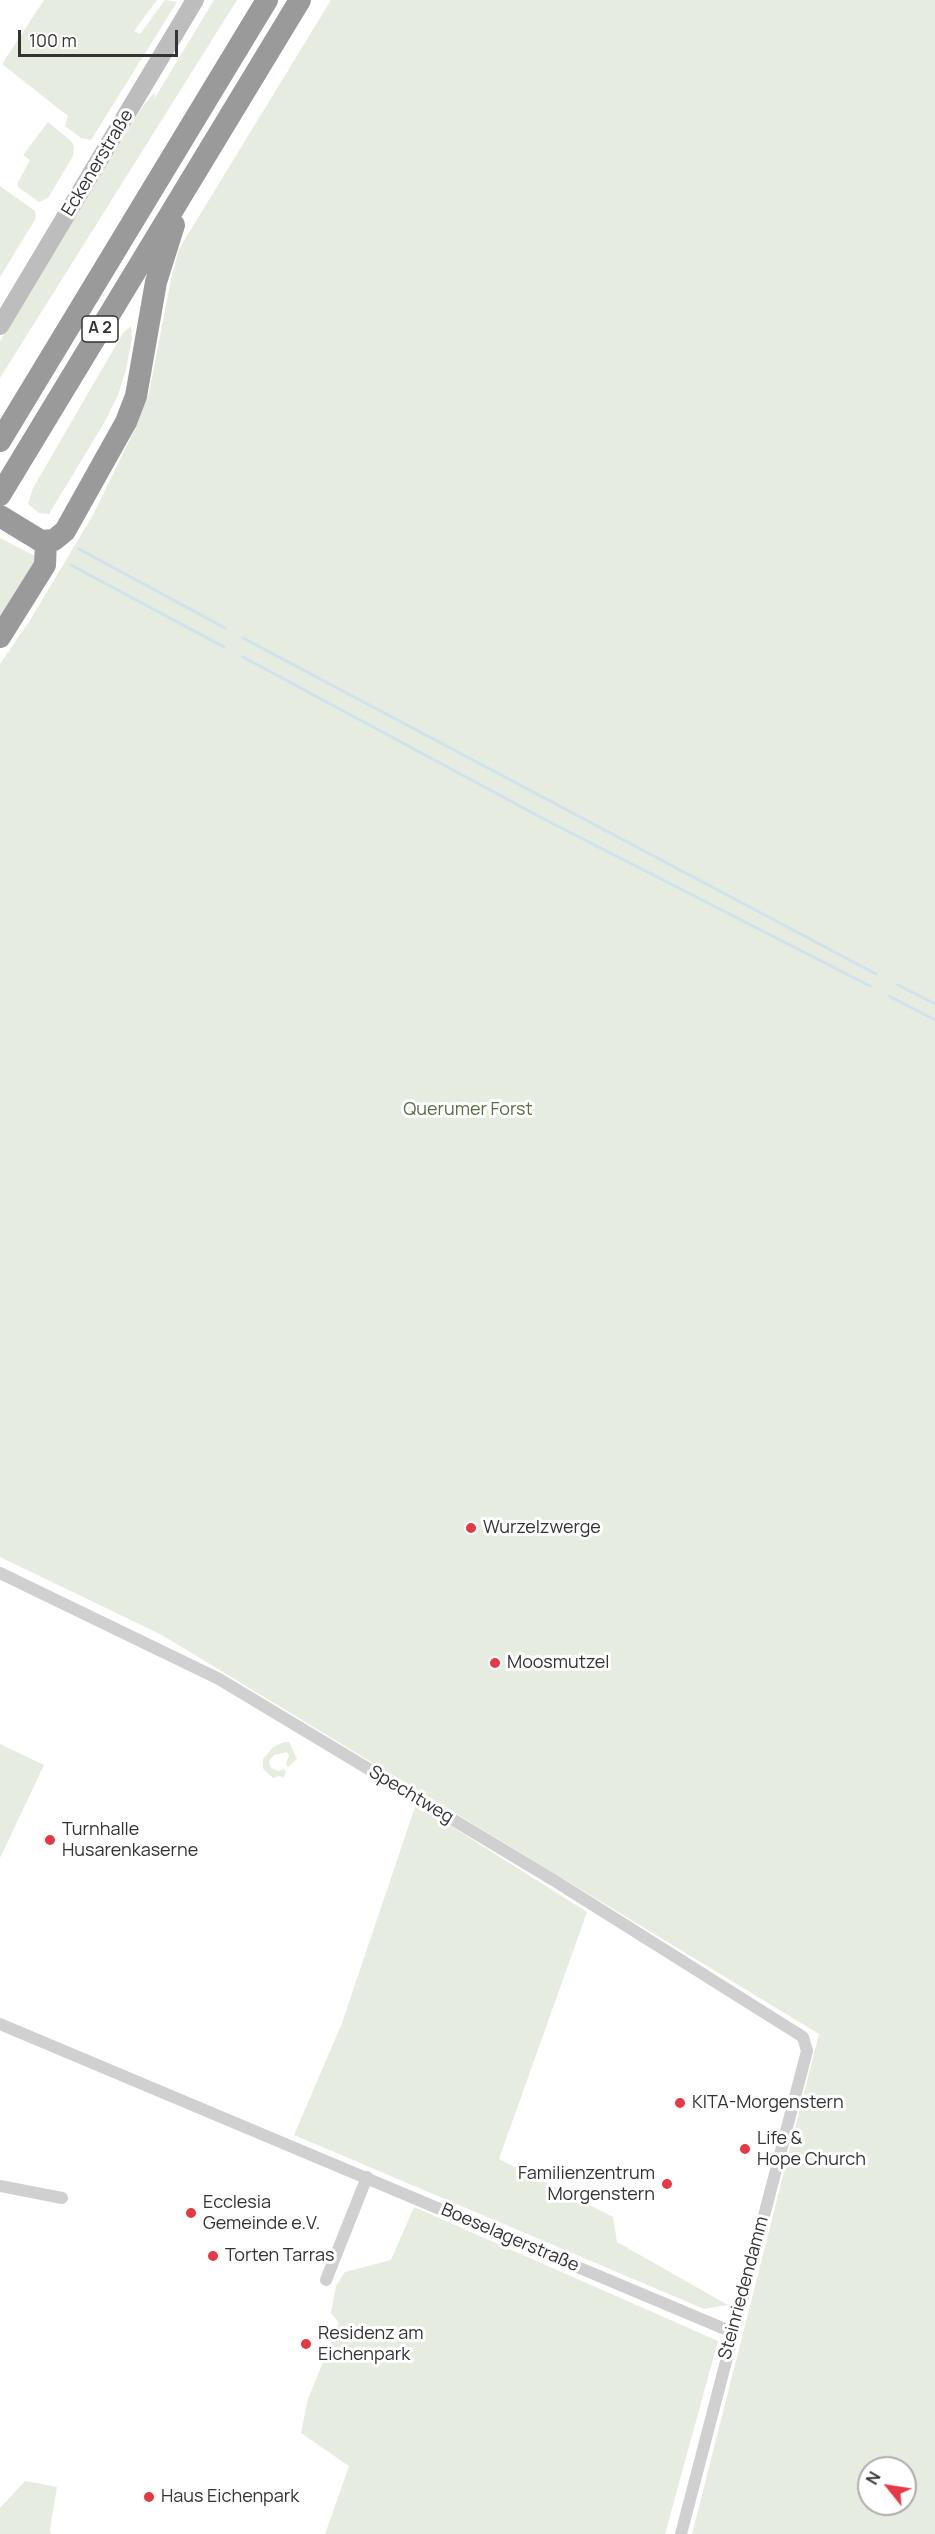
<!DOCTYPE html>
<html>
<head>
<meta charset="utf-8">
<style>
  body { margin:0 }
  #map { position:relative; width:935px; height:2534px; overflow:hidden; background:#fff; font-family:Manrope,sans-serif }
  canvas { display:block }
  .north { position:absolute; left:857px; top:2456px; width:60px; height:60px; box-sizing:border-box; background:#fff; border:2px solid #adadad; border-radius:50%; rotate:300deg; font-size:16px; font-weight:700; line-height:24px; text-align:center; color:#333 }
  .north::after { content:''; display:block; margin:auto; width:21px; height:27px; background:#e63946; clip-path:polygon(50% 0,100% 100%,50% 72%,0 100%) }
  .scale { position:absolute; left:18px; top:30px; width:160px; height:27px; box-sizing:border-box; border:3px solid #333; border-top:0; padding-left:8px; font-size:18px; line-height:21px; white-space:nowrap; color:#333; -webkit-text-stroke:4px #fff; paint-order:stroke }
</style>
</head>
<body>
<div id="map">
<canvas width="935" height="2534"></canvas>
<div class="north">N</div>
<div class="scale">100 m</div>
</div>
<script>
const ctx = document.querySelector('canvas').getContext('2d');
ctx.lineJoin = 'round';
function fill(path, color) {
  ctx.fillStyle = color;
  ctx.fill(path, 'evenodd');
}
function shape(rows) {
  const path = new Path2D();
  for (const r of rows) {
    path.moveTo(r[0], r[1]);
    for (let i = 2; i < r.length; i += 2) path.lineTo(r[i], r[i + 1]);
  }
  return path;
}
function trace(path, color, width, dash) {
  ctx.strokeStyle = color;
  ctx.lineWidth = width;
  ctx.lineCap = dash ? 'butt' : 'round';
  ctx.setLineDash(dash || []);
  ctx.stroke(path);
}
function drawText(font, color, halo, rows, align = 'center') {
  ctx.font = font + ' Manrope,sans-serif';
  ctx.lineWidth = 6;
  ctx.setLineDash([]);
  ctx.textBaseline = 'middle';
  ctx.strokeStyle = halo;
  ctx.fillStyle = color;
  for (const [text, x, y, turn = 0] of rows) {
    ctx.save();
    ctx.translate(x, y);
    ctx.rotate((+turn || 0) * Math.PI / 180);
    ctx.textAlign = isNaN(turn) ? turn : align;
    if (halo) ctx.strokeText(text, 0, 0);
    ctx.fillText(text, 0, 0);
    ctx.restore();
  }
}
fill(shape([
  [44,0,157,0,134,31,140,34,165,0,177,2,91,140,81,138,65,126,68,116,2,64],
  [214,0,237,0,0,378,0,341,143,106,156,91,153,101],
  [331,0,935,0,935,2534,692,2534,819,2034,162,1635,0,1557,0,664,32,617,94,513,134,431,149,393,171,279,179,249],
  [869,2468,905,2468,905,2504,869,2504],
  [48,122,71,141,74,146,73,156,48,198,39,202,18,187,18,182,30,160,23,155],
  [0,186,35,211,36,218,0,277],
  [131,326,132,338,126,370,118,395,104,423,49,514,39,513,28,504,33,488,123,333],
  [0,538,39,558,0,620],
  [284,1742,289,1742,297,1759,288,1767,286,1763,289,1756,287,1752,274,1755,269,1761,270,1767,278,1771,284,1769,286,1772,283,1778,280,1776,273,1778,263,1769,263,1759,273,1747],
  [0,1744,44,1765,0,1858],
  [416,1804,587,1912,499,2159,613,2217,617,2242,728,2305,704,2309,294,2135,342,2023],
  [414,2207,718,2341,665,2534,325,2534,349,2466,301,2433,308,2399,339,2323,331,2313,336,2286,345,2272,391,2260],
  [25,2481,57,2487,50,2529,51,2534,0,2534,0,2508]
]), '#e6ecdf');
trace(shape([
  [79,549,225,628],
  [71,565,224,647],
  [243,638,876,974],
  [243,657,544,819,870,986],
  [898,985,935,1004],
  [889,996,935,1020]
]), '#cfe2ee', 3);
trace(shape([
  [0,1573,219,1679,555,1881,803,2037,807,2051,681,2534],
  [0,2024,732,2332],
  [0,2186,62,2198],
  [326,2280,367,2177]
]), '#d0d0d0', 12);
trace(shape([
  [0,326,195,0]
]), '#bdbdbd', 18);
trace(shape([
  [0,441,267,0],
  [0,495,300,0],
  [0,516,41,541,54,540,65,531,126,422,136,396,156,282,174,225],
  [0,637,45,565,46,541]
]), '#9a9a9a', 22);
for (const [x, y, r, color] of [
  [471,1528,6,"#e63946"],
  [495,1663,6,"#e63946"],
  [50,1840,6,"#e63946"],
  [680,2103,6,"#e63946"],
  [745,2149,6,"#e63946"],
  [667,2184,6,"#e63946"],
  [191,2213,6,"#e63946"],
  [213,2256,6,"#e63946"],
  [306,2344,6,"#e63946"],
  [149,2497,6,"#e63946"]
]) {
  const dot = new Path2D();
  dot.arc(x, y, r, 0, 2 * Math.PI);
  ctx.fillStyle = color;
  ctx.fill(dot);
  trace(dot, '#fff', 2);
}
for (const [x, y, w] of [
  [100,329,36]
]) {
  const box = new Path2D();
  box.roundRect(x - w / 2, y - 13, w, 26, 4.5);
  ctx.fillStyle = '#fff';
  ctx.fill(box);
  trace(box, '#333', 1.5);
}
drawText('bold 16px', '#333', null, [
  ["A 2",100,329]
]);
drawText('18px', '#333', '#fff', [
  ["Eckenerstraße",98,163,-59],
  ["Spechtweg",411,1795,31],
  ["Boeselagerstraße",510,2238,23],
  ["Steinriedendamm",744,2288,-75]
]);
drawText('18px', '#56703f', '#fff', [
  ["Querumer Forst",468,1110]
]);
drawText('18px', '#333', '#fff', [
  ["Wurzelzwerge",483,1528],
  ["Moosmutzel",507,1663],
  ["Turnhalle",62,1830],
  ["Husarenkaserne",62,1851],
  ["KITA-Morgenstern",692,2103],
  ["Life &",757,2139],
  ["Hope Church",757,2160],
  ["Familienzentrum",655,2174,"right"],
  ["Morgenstern",655,2195,"right"],
  ["Ecclesia",203,2203],
  ["Gemeinde e.V.",203,2224],
  ["Torten Tarras",225,2256],
  ["Residenz am",318,2334],
  ["Eichenpark",318,2355],
  ["Haus Eichenpark",161,2497]
], 'left');
</script>
</body>
</html>
